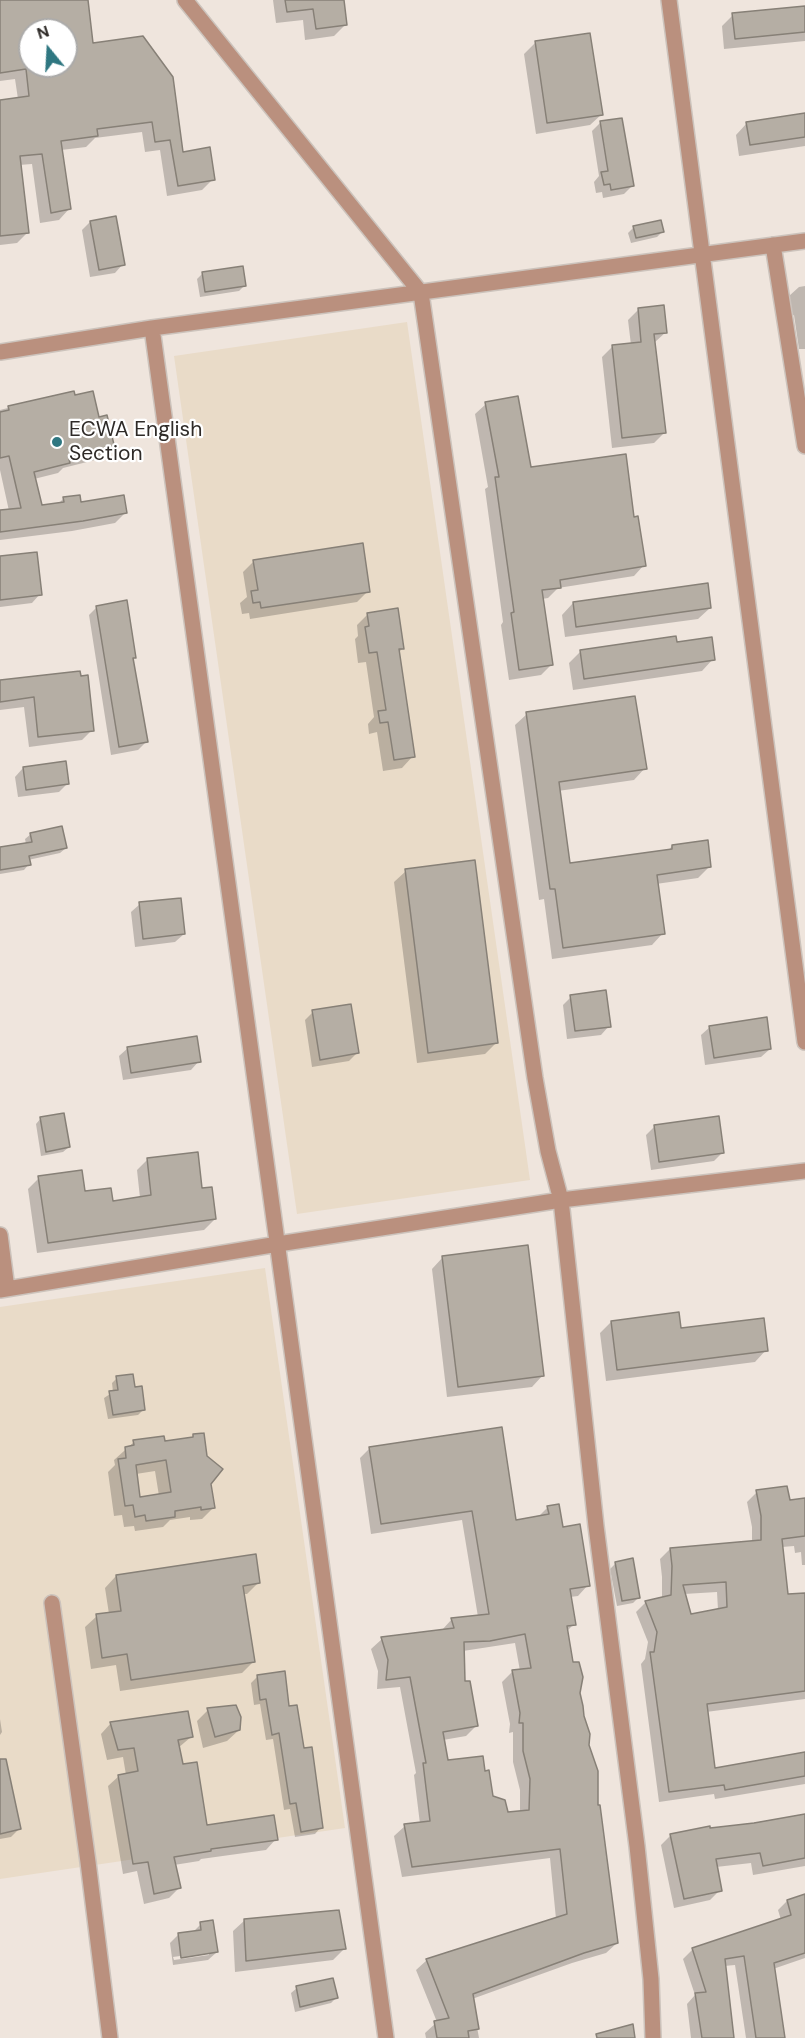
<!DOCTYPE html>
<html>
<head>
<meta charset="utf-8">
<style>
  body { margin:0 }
  #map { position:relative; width:805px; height:2038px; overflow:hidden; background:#efe5dd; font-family:"DM Sans",sans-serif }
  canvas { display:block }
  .north { position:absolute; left:18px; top:18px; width:60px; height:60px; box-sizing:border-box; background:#fff; border:2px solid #abaaa9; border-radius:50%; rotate:342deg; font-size:16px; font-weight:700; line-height:24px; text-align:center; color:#2e2a27 }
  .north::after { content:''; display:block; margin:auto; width:21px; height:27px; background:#2f7781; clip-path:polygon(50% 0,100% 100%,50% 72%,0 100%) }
</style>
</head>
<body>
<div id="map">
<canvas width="805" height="2038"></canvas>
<div class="north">N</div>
</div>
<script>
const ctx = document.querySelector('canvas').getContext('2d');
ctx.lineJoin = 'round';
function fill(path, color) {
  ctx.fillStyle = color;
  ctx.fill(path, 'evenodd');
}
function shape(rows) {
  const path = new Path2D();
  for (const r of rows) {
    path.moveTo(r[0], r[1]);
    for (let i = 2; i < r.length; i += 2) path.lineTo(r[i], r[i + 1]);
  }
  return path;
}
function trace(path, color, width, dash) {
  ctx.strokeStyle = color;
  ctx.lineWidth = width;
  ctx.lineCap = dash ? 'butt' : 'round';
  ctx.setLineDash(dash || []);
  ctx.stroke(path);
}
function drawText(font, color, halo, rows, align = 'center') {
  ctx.font = font + ' "DM Sans",sans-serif';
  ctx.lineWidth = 4.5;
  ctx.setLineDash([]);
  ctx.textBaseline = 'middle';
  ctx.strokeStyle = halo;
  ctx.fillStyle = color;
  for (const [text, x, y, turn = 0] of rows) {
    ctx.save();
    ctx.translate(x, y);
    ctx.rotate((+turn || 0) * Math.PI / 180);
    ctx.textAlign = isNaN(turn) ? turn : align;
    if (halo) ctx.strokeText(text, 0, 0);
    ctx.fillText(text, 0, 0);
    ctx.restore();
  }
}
fill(shape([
  [407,322,530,1180,297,1214,174,356],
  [265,1268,345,1828,0,1879,0,1307]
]), '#e9dbc8');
fill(shape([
  [0,0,86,0,92,44,182,153,213,179,202,190,167,196,160,150,145,152,142,132,95,138,86,147,61,150,69,209,59,220,40,223,32,164,19,165,28,232,17,243,0,245,0,101,18,99,15,79,0,81],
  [30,30,66,30,66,66,30,66],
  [273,0,342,0,345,25,334,36,305,40,303,20,276,23],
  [805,7,805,41,724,49,722,26,733,15],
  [535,43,602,114,590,125,536,134,524,54],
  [805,115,805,146,739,156,736,135,747,123],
  [621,119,632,186,624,194,603,198,602,192,596,193,594,182,599,176,592,131,600,123],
  [90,222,123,264,115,273,90,277,82,230],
  [634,227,662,232,657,237,631,243,628,233],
  [203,273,244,286,239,291,200,297,197,279],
  [805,286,805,349,799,349,794,315,792,316,789,296,799,287],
  [638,310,666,332,654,343,664,433,654,443,612,448,602,357,612,347,631,345,628,320],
  [55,396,98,419,114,448,103,458,63,468,58,473,34,479,40,507,57,505,64,498,80,504,125,513,115,523,72,531,0,540,0,512,9,511,0,470,0,410],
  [486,404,530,469,633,519,644,565,634,576,558,588,548,598,542,599,551,665,541,675,509,680,501,625,503,622,485,489,488,487,475,414],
  [0,558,40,594,32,603,0,607],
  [254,561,368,591,357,602,250,619,249,613,242,614,240,603,247,597,243,572],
  [573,603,710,608,698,619,565,637,562,615],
  [97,607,134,657,132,660,147,741,138,750,111,755,89,615],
  [368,614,403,648,398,653,413,756,402,768,383,771,377,732,369,734,368,724,374,717,366,662,358,663,355,639,358,636,357,625],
  [675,643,713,659,702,671,573,690,569,663,581,651],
  [79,672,92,730,82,740,29,747,24,707,0,710,0,681],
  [527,714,645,768,634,780,558,791,568,864,668,851,672,846,709,867,698,878,656,884,663,933,652,945,552,959,544,899,539,900,515,725],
  [23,768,67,784,59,792,18,797,15,777],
  [31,834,66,848,60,853,28,860,29,864,24,870,0,874,0,849,26,844,25,839],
  [406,871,496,1043,485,1054,417,1063,394,882],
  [140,904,184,934,175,942,135,947,131,912],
  [571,997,609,1026,601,1035,567,1039,563,1005],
  [313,1012,357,1053,349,1061,312,1067,305,1020],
  [710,1027,770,1049,761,1057,705,1065,701,1035],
  [128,1048,199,1061,191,1070,123,1080,119,1056],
  [41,1118,69,1147,63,1152,41,1156,36,1124],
  [655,1126,722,1153,714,1161,651,1170,646,1135],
  [148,1159,201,1190,215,1219,204,1230,37,1253,28,1189,39,1178,111,1202,140,1198,137,1170],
  [443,1257,543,1375,532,1387,447,1397,432,1269],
  [611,1322,680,1330,766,1350,755,1362,606,1381,600,1333],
  [117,1378,144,1409,138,1415,108,1419,104,1398,113,1392,112,1383],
  [194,1436,210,1484,213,1508,202,1519,190,1520,190,1517,170,1520,163,1527,135,1531,134,1526,124,1527,122,1515,114,1516,108,1472,115,1465,114,1460,134,1442,164,1442,191,1439],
  [155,1471,159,1496,139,1499,136,1474],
  [370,1448,515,1522,537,1518,548,1507,561,1529,588,1585,578,1596,570,1597,574,1624,566,1632,588,1745,617,1943,606,1953,572,1963,472,1999,479,2038,426,2038,425,2033,437,2022,416,1970,427,1960,556,1919,550,1858,402,1877,394,1836,405,1826,420,1824,414,1775,416,1773,400,1687,377,1689,378,1671,371,1649,382,1639,442,1630,452,1619,478,1617,462,1520,371,1534,360,1458],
  [515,1643,520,1671,513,1671,502,1682,510,1724,509,1733,513,1732,513,1762,520,1790,520,1812,507,1814,491,1797,447,1761,443,1740,466,1736,476,1726,464,1683,463,1651],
  [757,1492,789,1501,805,1499,805,1565,802,1565,801,1552,795,1553,794,1546,782,1547,787,1595,805,1596,805,1699,706,1712,714,1770,805,1753,805,1784,715,1799,714,1794,659,1802,641,1664,645,1659,648,1642,636,1612,646,1602,662,1599,662,1577,660,1559,670,1549,752,1542,752,1527,747,1502],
  [717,1592,718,1610,690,1615,684,1594],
  [616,1563,638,1598,633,1603,617,1606,610,1569],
  [116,1576,258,1583,247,1594,243,1594,253,1662,242,1673,120,1691,116,1665,91,1669,85,1627,97,1616,109,1614,105,1588],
  [258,1676,288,1708,303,1749,321,1827,315,1834,295,1837,290,1809,284,1810,273,1739,266,1740,260,1704,254,1705,251,1683],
  [208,1710,239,1730,227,1741,203,1748,197,1721],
  [0,1719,2,1732,0,1735],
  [111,1723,191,1737,178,1748,182,1766,206,1827,276,1839,266,1850,201,1859,199,1861,174,1865,180,1887,169,1898,144,1904,137,1871,123,1874,108,1786,119,1776,126,1775,123,1757,107,1760,101,1734],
  [0,1768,19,1829,11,1837,0,1839],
  [805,1815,805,1866,753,1875,751,1863,716,1867,720,1890,710,1900,674,1908,661,1845,671,1835],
  [805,1896,805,1958,773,1969,784,2038,746,2038,735,1965,724,1966,732,2038,691,2038,687,2004,695,1995,683,1959,692,1950,781,1920,778,1910,787,1901],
  [245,1920,344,1949,333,1960,235,1972,233,1931],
  [201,1924,217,1952,208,1960,173,1965,170,1943,178,1935,192,1933],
  [209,1952,209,1955,174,1960,173,1957],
  [297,1988,336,1998,331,2003,295,2012,291,1993]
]), '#0003');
const building = shape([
  [0,0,88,0,93,43,143,36,173,77,183,152,210,147,215,180,178,186,170,140,155,142,152,122,97,129,98,136,61,141,71,209,51,213,42,154,20,156,29,233,0,236,0,100,29,96,26,69,0,73,0,0],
  [30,30,66,30,66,66,30,66,30,30],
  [285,0,344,0,347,25,316,29,313,9,287,12,285,0],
  [805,6,805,32,735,39,732,13,805,6],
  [590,33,603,115,547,123,535,41,590,33],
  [805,113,805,137,750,145,746,122,805,113],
  [622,118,634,186,611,190,610,184,604,185,601,172,608,171,600,121,622,118],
  [116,216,125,265,99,270,90,221,116,216],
  [661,220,664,232,636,238,633,226,661,220],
  [243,266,246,286,205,292,202,272,243,266],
  [664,305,667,333,654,334,666,433,622,438,612,345,641,342,638,308,664,305],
  [74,391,75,395,93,391,99,417,107,415,115,449,69,459,70,463,34,472,42,505,64,502,63,497,80,495,81,502,124,495,127,513,83,521,0,532,0,510,21,508,9,456,0,458,0,412,9,410,8,406,74,391],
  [518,396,531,467,626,454,634,517,638,516,646,566,560,580,561,588,542,590,553,665,519,670,511,613,514,612,495,477,499,477,485,402,518,396],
  [363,543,370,592,261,608,260,602,253,603,251,591,258,590,253,560,363,543],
  [37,552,42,595,0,600,0,556,37,552],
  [708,583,711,608,576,627,573,602,708,583],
  [127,600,136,658,133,658,148,742,119,747,96,606,127,600],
  [398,608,404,649,399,649,415,757,394,760,388,722,380,723,378,711,386,710,377,652,369,653,365,627,369,626,367,613,398,608],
  [676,636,677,642,712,637,715,660,584,679,580,650,676,636],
  [80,671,81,676,88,675,94,731,38,737,34,697,0,702,0,680,80,671],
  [635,696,647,769,559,782,570,863,672,849,672,845,708,840,711,867,657,875,665,934,563,948,555,889,550,889,526,712,635,696],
  [66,761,69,784,26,790,23,767,66,761],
  [62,826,67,848,29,856,31,865,0,870,0,847,32,842,30,833,62,826],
  [475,860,498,1043,428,1053,405,869,475,860],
  [181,898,185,934,143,939,139,902,181,898],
  [606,990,611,1027,575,1031,570,995,606,990],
  [351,1004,359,1053,320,1060,312,1010,351,1004],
  [767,1017,771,1049,714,1058,709,1026,767,1017],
  [197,1036,201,1062,131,1073,127,1047,197,1036],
  [64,1113,70,1147,46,1152,40,1117,64,1113],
  [719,1116,724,1153,659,1162,654,1125,719,1116],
  [198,1152,202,1188,212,1187,216,1219,48,1243,38,1176,82,1170,85,1191,111,1188,113,1201,151,1195,147,1158,198,1152],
  [528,1245,544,1376,458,1387,442,1256,528,1245],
  [679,1312,681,1328,764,1318,768,1351,617,1370,611,1321,679,1312],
  [133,1374,135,1387,142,1386,145,1410,113,1415,109,1391,118,1390,116,1376,133,1374],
  [502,1427,516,1520,549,1514,547,1506,559,1504,563,1527,580,1524,590,1586,570,1589,576,1625,567,1626,573,1662,579,1662,583,1677,580,1693,583,1706,584,1716,590,1734,589,1745,598,1771,598,1805,600,1805,618,1943,584,1953,473,1994,479,2029,468,2031,469,2038,437,2038,434,2021,449,2018,426,1959,567,1914,560,1849,412,1867,404,1824,430,1821,423,1763,426,1763,410,1677,386,1680,388,1660,381,1637,454,1628,451,1618,489,1614,472,1511,381,1524,369,1447,502,1427],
  [525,1634,531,1668,512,1670,520,1713,519,1723,523,1723,523,1751,530,1779,529,1810,508,1812,505,1800,493,1796,489,1770,485,1771,483,1756,448,1760,443,1732,478,1726,470,1681,465,1681,464,1642,490,1641,525,1634],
  [204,1433,207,1456,223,1469,211,1484,215,1508,201,1510,201,1507,175,1511,175,1517,146,1521,145,1515,135,1517,133,1505,125,1506,118,1459,126,1458,125,1447,134,1445,133,1440,164,1436,165,1441,193,1437,193,1434,204,1433],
  [166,1460,171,1492,140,1497,136,1465,166,1460],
  [787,1486,790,1500,805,1498,805,1536,782,1539,788,1594,805,1593,805,1691,707,1704,715,1768,805,1752,805,1776,725,1790,724,1785,669,1792,650,1652,654,1652,657,1632,645,1601,671,1595,672,1566,670,1548,761,1540,761,1516,756,1490,787,1486],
  [726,1582,727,1607,691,1614,683,1585,726,1582],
  [256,1554,260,1583,243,1586,255,1662,131,1680,127,1654,102,1658,96,1614,121,1611,116,1575,256,1554],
  [633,1558,640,1598,622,1601,615,1562,633,1558],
  [285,1671,289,1706,297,1705,304,1748,312,1747,323,1828,301,1832,296,1803,290,1804,279,1733,272,1735,266,1699,260,1700,257,1675,285,1671],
  [236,1705,241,1717,240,1730,215,1737,207,1708,236,1705],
  [188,1711,193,1737,178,1740,183,1764,197,1762,207,1825,274,1815,278,1840,211,1849,211,1851,174,1857,181,1888,154,1894,148,1862,133,1864,118,1775,138,1771,134,1748,118,1750,110,1722,188,1711],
  [0,1759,6,1759,21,1829,0,1834,0,1759],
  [805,1814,805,1858,763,1866,760,1853,716,1859,722,1891,684,1899,670,1834,710,1826,710,1828,754,1823,805,1814],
  [805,1894,805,1953,774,1963,785,2038,756,2038,744,1956,725,1959,734,2038,702,2038,695,1993,706,1992,692,1948,791,1915,787,1900,805,1894],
  [339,1910,346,1949,246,1961,244,1919,339,1910],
  [213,1920,218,1952,181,1958,178,1933,201,1930,200,1922,213,1920],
  [333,1978,338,1998,300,2007,296,1986,333,1978],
  [633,2024,635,2038,597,2038,596,2034,633,2024]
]);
fill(building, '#b5aea4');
trace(building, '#878077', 1.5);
const minor = shape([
  [185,0,421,293,535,1078,548,1151,561,1200,596,1526,637,1846,651,1979,653,2038],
  [669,0,805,1042],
  [773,245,805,446],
  [152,328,386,2038],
  [0,352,152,328,805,241],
  [0,1235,7,1289],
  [0,1290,278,1244,561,1200,805,1171],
  [52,1603,88,1862,110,2038]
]);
trace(minor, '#ccc3bc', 18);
trace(minor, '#ba907e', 15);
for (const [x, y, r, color] of [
  [57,442,6,"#2f7781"]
]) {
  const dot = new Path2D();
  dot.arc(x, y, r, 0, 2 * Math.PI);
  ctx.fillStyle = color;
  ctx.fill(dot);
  trace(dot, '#fff', 2);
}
drawText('21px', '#2e2a27', '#fff', [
  ["ECWA English",69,430],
  ["Section",69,454]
], 'left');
</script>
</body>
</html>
